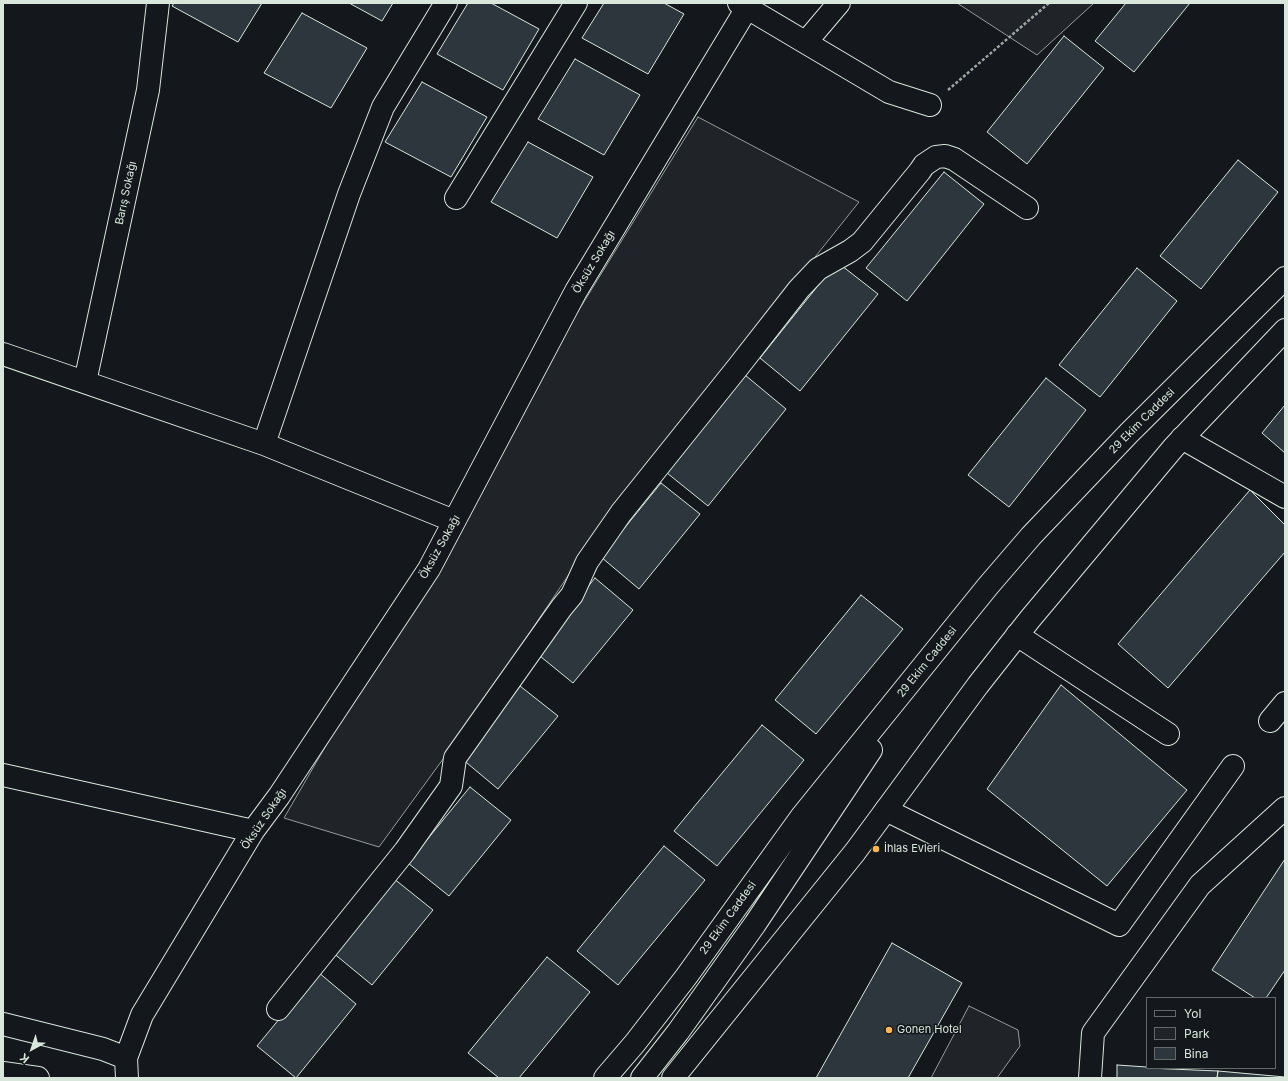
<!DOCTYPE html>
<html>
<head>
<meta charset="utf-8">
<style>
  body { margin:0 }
  #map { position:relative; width:1288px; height:1081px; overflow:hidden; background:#14181c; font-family:Inter,sans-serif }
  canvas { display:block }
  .frame { position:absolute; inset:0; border:4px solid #d8e6dc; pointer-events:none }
  .legend { position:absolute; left:1146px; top:997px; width:130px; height:72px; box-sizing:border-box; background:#14181c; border:1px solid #626a69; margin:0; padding:5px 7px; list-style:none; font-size:12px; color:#d8e6dc }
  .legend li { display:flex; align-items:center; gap:8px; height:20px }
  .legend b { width:20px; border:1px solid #626a69 }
  .north { position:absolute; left:12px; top:1029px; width:40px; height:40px; -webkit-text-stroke:3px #14181c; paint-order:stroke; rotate:220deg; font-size:11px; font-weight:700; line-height:16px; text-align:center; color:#d8e6dc }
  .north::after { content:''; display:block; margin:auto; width:14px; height:18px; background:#d8e6dc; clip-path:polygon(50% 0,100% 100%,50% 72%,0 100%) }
</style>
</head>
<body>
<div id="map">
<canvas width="1288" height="1081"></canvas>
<div class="frame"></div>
<ul class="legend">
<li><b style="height:5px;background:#14181c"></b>Yol</li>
<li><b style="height:11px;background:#202428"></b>Park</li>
<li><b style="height:11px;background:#2c363c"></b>Bina</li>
</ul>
<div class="north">K</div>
</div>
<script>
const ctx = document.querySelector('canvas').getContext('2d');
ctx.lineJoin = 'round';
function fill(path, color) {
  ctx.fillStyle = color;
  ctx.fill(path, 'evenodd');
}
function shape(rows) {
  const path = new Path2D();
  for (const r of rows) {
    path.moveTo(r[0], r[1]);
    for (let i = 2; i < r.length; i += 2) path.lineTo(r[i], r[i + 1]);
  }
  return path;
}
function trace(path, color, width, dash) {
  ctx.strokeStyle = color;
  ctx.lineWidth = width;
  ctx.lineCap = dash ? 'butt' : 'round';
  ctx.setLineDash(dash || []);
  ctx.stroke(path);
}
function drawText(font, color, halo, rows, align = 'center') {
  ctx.font = font + ' Inter,sans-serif';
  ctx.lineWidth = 3;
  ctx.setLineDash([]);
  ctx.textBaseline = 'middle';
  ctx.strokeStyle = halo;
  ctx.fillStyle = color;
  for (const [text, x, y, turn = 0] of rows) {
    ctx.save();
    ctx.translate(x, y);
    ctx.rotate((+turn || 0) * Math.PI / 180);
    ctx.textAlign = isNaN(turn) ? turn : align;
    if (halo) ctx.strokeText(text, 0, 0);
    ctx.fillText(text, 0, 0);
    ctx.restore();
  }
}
const green = shape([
  [957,3,1094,3,1037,55,957,3],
  [698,117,859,202,609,515,462,733,379,847,284,818,569,326,698,117],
  [969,1006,1018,1030,1020,1046,997,1078,931,1078,969,1006]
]);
fill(green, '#202428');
trace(green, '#939e99', 1);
const building = shape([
  [174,3,262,3,238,42,172,6,174,3],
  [349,3,393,3,382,21,349,3],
  [468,3,491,3,539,29,503,90,437,54,468,3],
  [604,3,664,3,684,14,648,74,582,38,604,3],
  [1126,3,1190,3,1134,72,1095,41,1126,3],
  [302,13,367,48,331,108,264,73,302,13],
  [1064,36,1104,68,1027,164,987,132,1064,36],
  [575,59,640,95,604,155,538,119,575,59],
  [422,82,487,117,451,177,385,142,422,82],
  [528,142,593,177,557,238,491,202,528,142],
  [1238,160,1278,192,1201,289,1160,256,1238,160],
  [944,172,984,204,907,301,866,268,944,172],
  [837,262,878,294,800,391,760,358,837,262],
  [1137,268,1177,301,1100,397,1059,365,1137,268],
  [745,375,786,409,708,506,667,473,745,375],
  [1046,378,1086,410,1009,507,968,475,1046,378],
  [1285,405,1285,453,1262,433,1285,405],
  [661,483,700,514,639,589,601,557,661,483],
  [1250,490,1285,525,1285,552,1168,688,1118,644,1250,490],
  [595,578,633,610,573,683,535,652,595,578],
  [861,595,903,629,816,734,775,700,861,595],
  [1061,685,1187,790,1107,886,987,789,1061,685],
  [520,686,558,716,498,789,461,758,520,686],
  [762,725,804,760,717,866,674,831,762,725],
  [470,787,511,820,449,896,408,863,470,787],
  [664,846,705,880,618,985,577,951,664,846],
  [1285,859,1285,970,1266,998,1255,998,1212,970,1285,859],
  [393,878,433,910,372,985,332,952,393,878],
  [892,943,962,983,908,1078,816,1078,892,943],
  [547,957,590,992,519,1078,499,1078,468,1053,547,957],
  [318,972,356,1004,296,1078,257,1046,318,972],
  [1117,1065,1147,1067,1147,1068,1218,1071,1217,1078,1117,1078,1117,1065],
  [1218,1071,1285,1077,1285,1078,1217,1078,1218,1071]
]);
fill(building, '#2c363c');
trace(building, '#d8e6dc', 1);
const minor = shape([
  [739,3,889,92,930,105],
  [806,42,839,3],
  [456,198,576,3],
  [3,354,264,444,454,521],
  [85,382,148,90,158,3],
  [1182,438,1285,497],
  [264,444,349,194,383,107,446,3],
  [1017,635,1168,734],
  [1270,721,1285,703],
  [3,775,253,831],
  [886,810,1119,925,1233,766],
  [278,1009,405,851,451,786,455,758,562,607,572,595,587,562,621,513,738,367,799,289,818,269,850,251,862,242,920,171,924,165,936,157,945,156,954,159,1027,208],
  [3,1024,103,1049,126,1058],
  [127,1078,126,1058,142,1015,253,831,279,796,429,569,576,291,747,8],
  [1090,1078,1093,1033,1200,885,1285,808]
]);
const major = shape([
  [3,1073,38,1078],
  [605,1078,635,1043,686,977,802,816,988,586,1031,536,1129,433,1285,278],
  [642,1078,678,1032,755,924,871,750],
  [673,1078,855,852,978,685,1030,619,1174,447,1285,330]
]);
trace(minor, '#d8e6dc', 24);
trace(major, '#d8e6dc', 24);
trace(shape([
  [948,90,1049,3]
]), '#9da8a2', 2.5, [3, 2]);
trace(minor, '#14181c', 22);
trace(major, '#14181c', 22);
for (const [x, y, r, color] of [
  [876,849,4,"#ffb74d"],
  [889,1030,4,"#ffb74d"]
]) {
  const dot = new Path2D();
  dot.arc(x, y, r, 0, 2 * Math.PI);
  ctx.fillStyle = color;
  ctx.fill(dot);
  trace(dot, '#14181c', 1.5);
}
drawText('11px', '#d8e6dc', '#14181c', [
  ["Barış Sokağı",126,193,-78],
  ["Öksüz Sokağı",594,262,-59],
  ["29 Ekim Caddesi",1142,421,-45],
  ["Öksüz Sokağı",440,547,-61],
  ["29 Ekim Caddesi",927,662,-51],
  ["Öksüz Sokağı",264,819,-56],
  ["29 Ekim Caddesi",728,918,-54]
]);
drawText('11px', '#d8e6dc', '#14181c', [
  ["İhlas Evleri",884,849],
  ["Gonen Hotel",897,1030]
], 'left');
</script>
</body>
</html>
